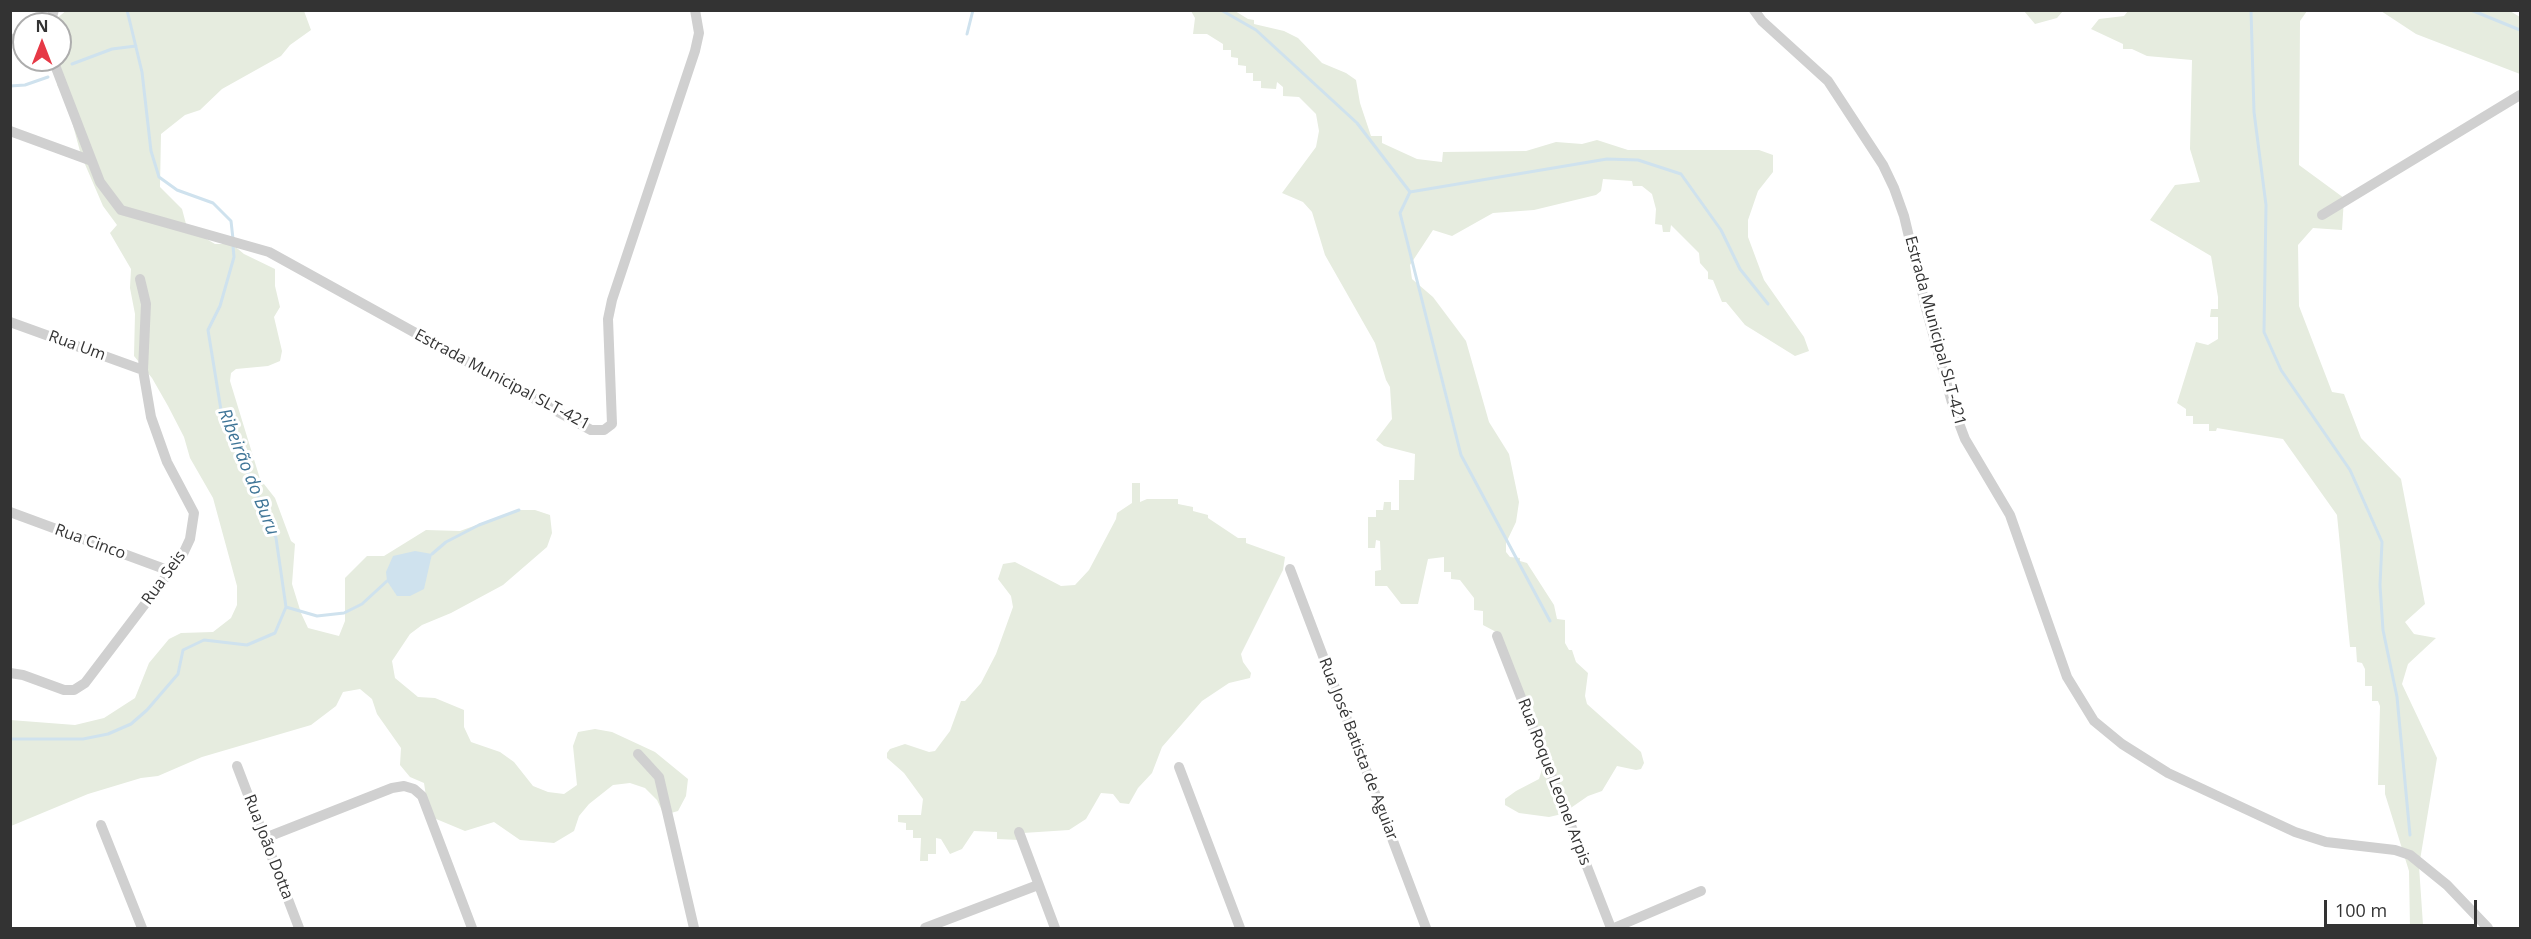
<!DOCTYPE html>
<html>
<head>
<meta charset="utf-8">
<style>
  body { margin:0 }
  #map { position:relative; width:2531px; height:939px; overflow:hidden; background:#fff; font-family:"Open Sans",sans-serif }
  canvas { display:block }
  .frame { position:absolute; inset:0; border:12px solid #333; pointer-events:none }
  .north { position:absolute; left:12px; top:12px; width:60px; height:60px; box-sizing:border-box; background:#fff; border:2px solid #adadad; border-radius:50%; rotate:0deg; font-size:16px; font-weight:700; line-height:24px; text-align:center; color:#333 }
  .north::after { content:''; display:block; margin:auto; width:21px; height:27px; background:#e63946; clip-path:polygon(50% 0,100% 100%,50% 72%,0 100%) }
  .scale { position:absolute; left:2324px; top:900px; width:153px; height:27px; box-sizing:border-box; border:3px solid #333; border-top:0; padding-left:8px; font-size:18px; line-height:21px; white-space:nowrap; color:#333; -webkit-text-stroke:4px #fff; paint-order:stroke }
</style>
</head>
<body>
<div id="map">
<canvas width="2531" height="939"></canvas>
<div class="frame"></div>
<div class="north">N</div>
<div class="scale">100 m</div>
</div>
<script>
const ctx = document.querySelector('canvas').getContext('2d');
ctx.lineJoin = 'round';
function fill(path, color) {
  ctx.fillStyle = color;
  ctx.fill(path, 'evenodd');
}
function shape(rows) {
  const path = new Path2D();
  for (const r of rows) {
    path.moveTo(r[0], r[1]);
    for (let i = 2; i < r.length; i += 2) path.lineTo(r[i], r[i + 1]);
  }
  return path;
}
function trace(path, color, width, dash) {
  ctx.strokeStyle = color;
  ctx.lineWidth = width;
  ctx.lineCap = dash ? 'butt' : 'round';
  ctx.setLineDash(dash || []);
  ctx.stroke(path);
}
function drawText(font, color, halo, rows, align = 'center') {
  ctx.font = font + ' "Open Sans",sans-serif';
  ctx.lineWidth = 6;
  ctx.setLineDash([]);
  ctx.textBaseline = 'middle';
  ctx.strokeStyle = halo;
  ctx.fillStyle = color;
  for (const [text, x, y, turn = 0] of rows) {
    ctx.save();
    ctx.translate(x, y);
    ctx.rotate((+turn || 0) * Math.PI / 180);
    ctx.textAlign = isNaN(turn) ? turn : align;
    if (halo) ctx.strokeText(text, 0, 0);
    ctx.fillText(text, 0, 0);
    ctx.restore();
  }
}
fill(shape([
  [67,10,304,11,311,30,290,45,281,56,222,89,200,110,185,115,161,134,160,187,182,209,186,224,198,234,215,244,232,244,244,254,275,269,275,286,280,307,274,317,282,351,280,361,268,366,236,369,231,373,230,381,260,479,275,498,291,541,295,544,292,584,301,613,308,628,339,636,345,621,345,578,367,556,384,556,426,530,460,531,518,510,535,510,550,515,552,533,547,547,503,585,451,613,422,625,410,634,392,661,395,678,418,697,435,698,464,710,464,727,471,742,500,752,514,762,533,786,548,792,564,794,577,785,573,746,578,732,595,729,612,732,640,745,655,752,688,779,686,796,678,811,664,815,657,800,645,788,630,783,613,785,589,804,579,816,574,831,554,843,520,840,494,822,465,831,429,816,424,783,410,777,400,765,401,748,377,714,372,699,360,689,343,692,336,706,311,725,202,757,158,776,141,778,88,794,11,826,10,720,75,725,104,718,135,698,149,663,169,639,181,633,213,632,231,618,237,605,237,586,213,498,190,458,184,437,168,406,152,378,134,356,135,314,130,288,131,269,110,233,117,225,103,206,81,155,67,103,57,85,58,79,49,60,60,60,60,24,54,24,56,19],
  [1178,11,1235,11,1248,19,1254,20,1254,24,1284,31,1298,38,1322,63,1346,73,1356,80,1360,103,1371,136,1382,136,1382,143,1417,159,1442,162,1443,152,1526,151,1556,142,1582,144,1597,140,1628,150,1759,150,1773,155,1773,172,1758,191,1748,220,1748,237,1764,280,1804,337,1809,351,1795,356,1745,325,1726,302,1722,302,1713,280,1708,279,1708,272,1700,263,1699,253,1671,225,1670,232,1663,232,1662,225,1655,224,1656,209,1652,194,1642,186,1633,186,1632,181,1603,179,1601,191,1596,195,1534,210,1493,213,1452,236,1433,230,1410,265,1412,279,1433,297,1466,341,1489,422,1509,454,1519,502,1516,522,1506,543,1506,552,1510,557,1520,558,1520,561,1527,563,1554,605,1557,619,1565,620,1565,643,1569,650,1572,650,1576,662,1588,673,1585,696,1587,704,1641,752,1644,763,1641,769,1636,770,1617,766,1602,791,1588,796,1562,814,1549,817,1519,813,1505,805,1505,799,1516,791,1539,779,1544,763,1500,634,1483,625,1483,611,1474,610,1474,598,1460,580,1451,579,1451,572,1444,572,1444,557,1428,559,1418,604,1401,604,1387,586,1375,586,1375,571,1381,570,1380,541,1376,540,1375,548,1368,548,1368,517,1376,517,1376,510,1383,510,1384,502,1391,502,1391,510,1399,510,1399,480,1414,480,1415,454,1384,446,1376,440,1392,419,1390,387,1386,380,1375,343,1325,255,1312,212,1303,202,1282,193,1316,147,1319,131,1316,114,1299,97,1283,96,1283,87,1277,82,1276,89,1261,88,1261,81,1253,81,1253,73,1246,73,1246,66,1238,65,1238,58,1231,57,1231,50,1223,50,1223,44,1207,34,1193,34,1195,18,1191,11],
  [2024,11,2063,11,2057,18,2035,24],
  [2128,11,2307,11,2300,21,2299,165,2344,198,2342,230,2313,228,2298,245,2299,306,2332,392,2344,394,2361,438,2401,479,2425,604,2405,622,2414,634,2436,638,2408,664,2402,684,2437,758,2419,866,2423,925,2426,928,2410,928,2409,871,2385,794,2385,785,2378,785,2380,706,2378,701,2372,701,2372,686,2365,686,2365,669,2362,663,2357,662,2356,647,2350,647,2337,515,2283,439,2217,428,2216,431,2209,431,2209,424,2193,424,2193,416,2186,416,2186,409,2177,403,2196,342,2208,345,2218,339,2218,317,2210,317,2211,309,2218,309,2218,297,2211,256,2150,220,2175,185,2200,182,2190,149,2192,60,2147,56,2132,49,2123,49,2123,44,2091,29,2099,19,2124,16],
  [2381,11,2510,11,2520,17,2520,74,2416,34],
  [1132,483,1140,483,1140,502,1147,499,1178,499,1178,504,1193,507,1193,511,1208,515,1208,518,1238,538,1246,538,1246,543,1285,557,1283,570,1241,654,1243,662,1251,673,1250,678,1229,683,1202,701,1162,747,1152,773,1138,788,1129,804,1120,803,1113,794,1101,793,1086,819,1069,830,1023,833,1020,840,997,839,997,832,974,831,962,849,950,854,941,839,936,838,936,854,928,854,928,861,920,861,921,838,913,838,913,830,906,830,906,823,898,822,898,815,921,815,923,799,904,773,887,758,887,753,890,749,905,744,929,752,935,751,950,731,961,701,965,701,981,683,996,654,1013,607,1011,596,998,579,1003,564,1015,562,1061,586,1075,585,1089,570,1116,519,1117,513,1132,503]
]), '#e6ecdf');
fill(shape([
  [415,551,432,554,424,589,410,596,397,596,387,581,386,572,393,556]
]), '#cfe2ee');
trace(shape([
  [127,10,142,72,151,151,159,177,177,190,213,203,231,221,233,239],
  [1221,10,1256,30,1357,123,1410,192,1400,213,1461,455,1550,621],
  [2251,10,2254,112,2266,205,2264,332,2281,370,2350,470,2382,542,2380,585,2383,630,2397,697,2410,835],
  [2471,10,2520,30],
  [967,34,973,10],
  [72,64,112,49,136,46],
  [10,86,25,85,48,77],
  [1410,192,1607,159,1638,160,1681,174,1721,230,1740,269,1768,304],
  [432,554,446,542,479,525,519,510],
  [286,607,317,616,344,613,362,604,387,581],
  [10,739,83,739,108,734,131,724,147,710,178,674,183,650,204,640,247,645,275,633,286,607,276,538,221,410,208,330,220,306,234,257,233,246]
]), '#cfe2ee', 3);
trace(shape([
  [1754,10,1762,21,1828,81,1883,165,1894,188,1904,216,1927,312,1954,410,1965,439,2010,515,2067,677,2094,721,2122,744,2168,773,2295,832,2326,842,2395,850,2410,855,2447,885,2488,928],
  [50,24,54,10],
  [10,39,24,38],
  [53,60,100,182,121,210,269,252,591,430,604,430,612,424,608,319,612,300,695,51,699,33,695,10],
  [10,131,92,161],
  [2322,215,2520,95],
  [10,322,143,370],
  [10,512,170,571],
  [1290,569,1426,928],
  [1497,636,1611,928],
  [10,673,23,675,64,690,74,690,85,683,183,554,190,539,194,513,167,462,151,417,143,370,146,304,140,279],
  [638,754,659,777,694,928],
  [237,766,299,928],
  [1179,767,1240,928],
  [101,825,142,928],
  [1019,832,1055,928],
  [265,838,392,788,404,786,414,789,422,796,472,928],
  [925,928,1038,885],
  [1614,928,1701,891]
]), '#d0d0d0', 10);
drawText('16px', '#333', '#fff', [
  ["Estrada Municipal SLT-421",1935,331,75],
  ["Rua Um",77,346,20],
  ["Estrada Municipal SLT-421",502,380,28],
  ["Rua Cinco",90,542,20],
  ["Rua Seis",164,578,-54],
  ["Rua José Batista de Aguiar",1358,749,69],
  ["Rua Roque Leonel Arpis",1554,782,69],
  ["Rua João Dotta",268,847,69]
]);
drawText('italic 18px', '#3f7597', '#fff', [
  ["Ribeirão do Buru",248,472,68]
]);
</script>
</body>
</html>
